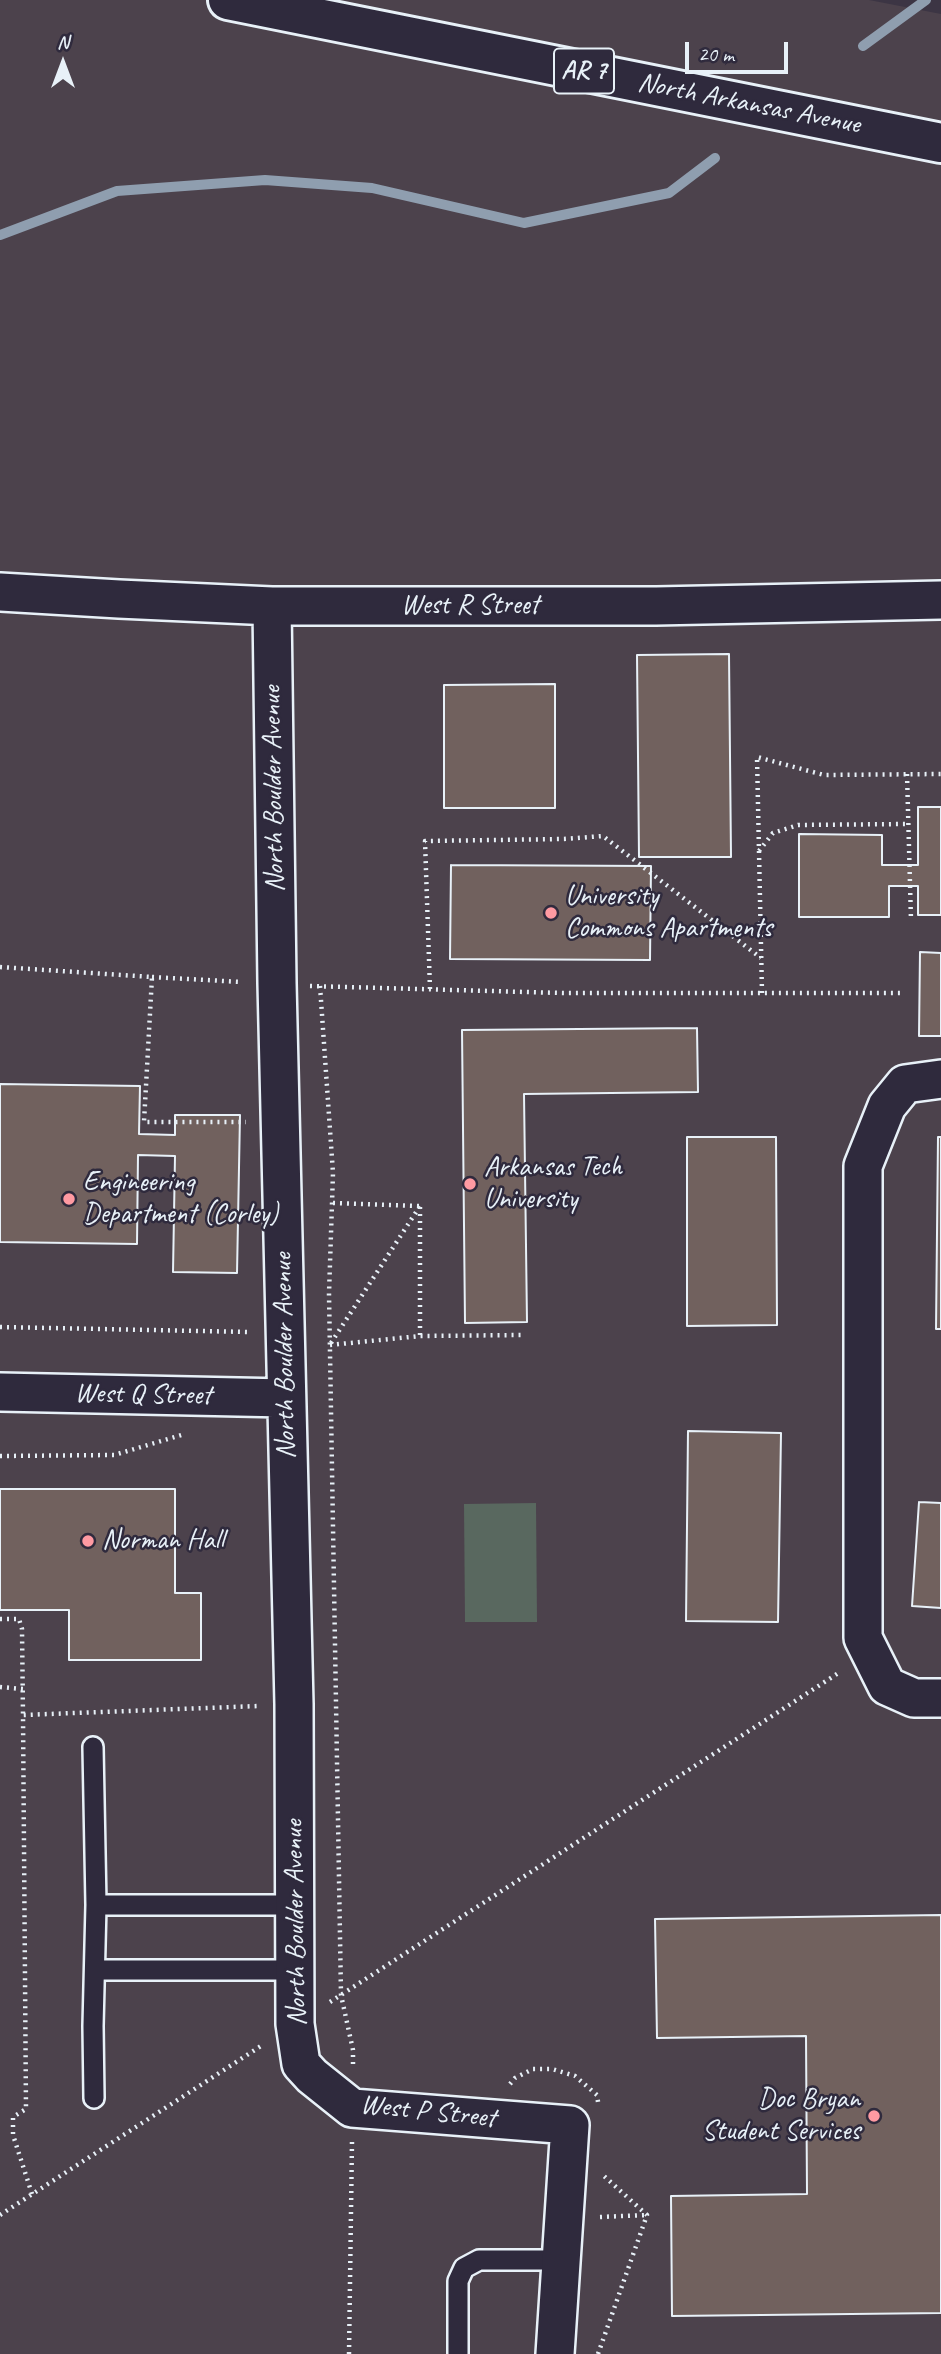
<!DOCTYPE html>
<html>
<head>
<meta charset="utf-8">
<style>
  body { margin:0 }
  #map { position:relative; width:941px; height:2354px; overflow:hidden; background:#3c3544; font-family:Caveat,sans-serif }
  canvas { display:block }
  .north { position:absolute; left:28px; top:28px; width:70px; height:70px; -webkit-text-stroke:5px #2f2a3d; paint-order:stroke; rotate:0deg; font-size:19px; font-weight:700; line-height:28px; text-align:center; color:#e8f1f8 }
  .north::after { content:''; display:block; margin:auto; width:24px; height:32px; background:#e8f1f8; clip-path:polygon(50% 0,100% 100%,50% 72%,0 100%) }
  .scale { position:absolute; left:685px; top:42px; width:103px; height:32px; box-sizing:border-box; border:4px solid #e8f1f8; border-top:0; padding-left:9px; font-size:21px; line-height:24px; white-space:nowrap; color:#e8f1f8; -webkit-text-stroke:5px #2f2a3d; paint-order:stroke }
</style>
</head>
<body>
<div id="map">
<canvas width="941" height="2354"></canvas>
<div class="north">N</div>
<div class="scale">20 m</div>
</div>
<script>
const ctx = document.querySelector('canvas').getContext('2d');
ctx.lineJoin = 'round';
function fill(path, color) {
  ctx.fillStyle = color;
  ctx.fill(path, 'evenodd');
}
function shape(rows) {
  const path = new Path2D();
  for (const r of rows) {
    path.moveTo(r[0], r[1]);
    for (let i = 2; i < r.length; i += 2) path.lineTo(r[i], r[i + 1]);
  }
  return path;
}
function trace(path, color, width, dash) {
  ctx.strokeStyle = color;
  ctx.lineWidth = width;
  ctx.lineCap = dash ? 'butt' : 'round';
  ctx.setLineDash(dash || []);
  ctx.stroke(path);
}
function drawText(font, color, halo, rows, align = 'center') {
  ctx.font = font + ' Caveat,sans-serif';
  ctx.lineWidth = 5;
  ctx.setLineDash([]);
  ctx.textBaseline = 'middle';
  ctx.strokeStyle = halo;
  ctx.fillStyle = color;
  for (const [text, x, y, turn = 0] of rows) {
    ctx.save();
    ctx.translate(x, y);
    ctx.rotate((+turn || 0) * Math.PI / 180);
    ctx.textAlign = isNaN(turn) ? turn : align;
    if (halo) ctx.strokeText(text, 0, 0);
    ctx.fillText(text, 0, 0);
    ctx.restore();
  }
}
fill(shape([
  [0,0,869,0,941,14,941,2354,0,2354]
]), '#4c424c');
fill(shape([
  [536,1503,537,1622,465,1622,464,1504]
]), '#59685f');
trace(shape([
  [863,46,926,0],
  [0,235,117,191,265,180,372,188,524,223,669,193,715,158]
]), '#8f9eaf', 10);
const building = shape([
  [729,654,731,857,639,857,637,655,729,654],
  [555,684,555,808,444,808,444,685,555,684],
  [918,807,941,807,941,915,918,915,918,886,889,886,889,917,799,917,799,834,882,835,882,865,918,865,918,807],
  [451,865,651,866,650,960,450,959,451,865],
  [920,952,941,953,941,1036,919,1036,920,952],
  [697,1028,698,1092,524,1094,527,1322,465,1323,462,1030,697,1028],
  [0,1084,140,1086,139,1134,175,1135,175,1115,240,1115,237,1273,173,1272,175,1156,138,1155,137,1244,0,1242,0,1084],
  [687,1137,776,1137,777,1325,687,1326,687,1137],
  [938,1137,941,1137,941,1329,936,1329,938,1137],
  [688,1431,781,1433,778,1622,686,1621,688,1431],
  [0,1489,175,1489,175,1593,201,1593,201,1660,69,1660,69,1610,0,1610,0,1489],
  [919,1502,941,1503,941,1608,912,1606,919,1502],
  [941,1915,941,2313,672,2316,671,2196,807,2194,806,2036,657,2038,655,1919,941,1915]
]);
fill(building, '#71615e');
trace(building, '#e8f1f8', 2);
const service = shape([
  [93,1747,96,1905,93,2026,94,2098],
  [96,1905,294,1905],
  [95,1970,295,1970],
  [458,2354,458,2281,464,2268,479,2260,561,2260]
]);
const minor = shape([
  [0,592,119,599,272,606,656,606,941,600],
  [272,606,277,983,294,1704,295,2024,301,2064,312,2076,352,2108,570,2125,555,2354],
  [941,1079,905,1084,887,1106,863,1166,863,1638,887,1686,914,1698,941,1698],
  [0,1392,286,1398]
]);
const trunk = shape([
  [228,0,941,143]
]);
trace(service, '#e8f1f8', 24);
trace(minor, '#e8f1f8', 42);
trace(trunk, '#e8f1f8', 44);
trace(shape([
  [907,774,911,920],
  [759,851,773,833,798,825,909,824],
  [0,967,152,977,144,1122,246,1122],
  [152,977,242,982],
  [310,986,562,993,904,993],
  [320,986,333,1173,329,1294,341,1995,353,2050,353,2064],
  [430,989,425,841,564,839,603,836,761,958],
  [762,993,757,757,824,775,941,774],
  [333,1203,419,1206],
  [420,1207,420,1336],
  [0,1327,250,1332],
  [331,1343,420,1206],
  [330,1345,420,1336,523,1335],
  [0,1456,114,1455,185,1434],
  [0,1619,19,1619,22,1629,23,1715],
  [0,1687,23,1689],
  [330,2002,840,1672],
  [510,2084,515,2078,533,2069,552,2069,575,2076,597,2095,598,2102],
  [32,2194,13,2135,13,2117,26,2109,23,1715,258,1706],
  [0,2215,264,2044],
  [600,2217,647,2215],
  [349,2354,352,2141],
  [598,2354,647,2215,604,2176]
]), '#e8f1f8', 4.5, [2, 5]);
trace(service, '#2f2a3d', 19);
trace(minor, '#2f2a3d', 37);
trace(trunk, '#2f2a3d', 38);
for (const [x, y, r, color] of [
  [551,913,7,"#ff9aa2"],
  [470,1184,7,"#ff9aa2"],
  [69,1199,7,"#ff9aa2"],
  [88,1541,7,"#ff9aa2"],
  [874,2116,7,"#ff9aa2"]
]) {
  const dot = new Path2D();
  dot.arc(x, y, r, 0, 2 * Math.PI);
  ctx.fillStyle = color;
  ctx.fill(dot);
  trace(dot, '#2f2a3d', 2.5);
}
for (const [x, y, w] of [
  [584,71,60]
]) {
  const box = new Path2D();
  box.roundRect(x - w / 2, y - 22.5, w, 45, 5);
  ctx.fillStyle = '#2f2a3d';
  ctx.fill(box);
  trace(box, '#e8f1f8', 2);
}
drawText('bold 26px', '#e8f1f8', null, [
  ["AR 7",584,71]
]);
drawText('28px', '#e8f1f8', '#2f2a3d', [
  ["North Arkansas Avenue",749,104,11],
  ["West R Street",470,606],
  ["North Boulder Avenue",274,789,-91],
  ["North Boulder Avenue",285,1356,-91],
  ["West Q Street",143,1395,1],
  ["North Boulder Avenue",296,1923,-91],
  ["West P Street",428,2112,6]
]);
drawText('28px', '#e8f1f8', '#2f2a3d', [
  ["University",565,897],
  ["Commons Apartments",565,929],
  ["Arkansas Tech",484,1168],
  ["University",484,1200],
  ["Engineering",83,1183],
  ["Department (Corley)",83,1215],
  ["Norman Hall",102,1541],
  ["Doc Bryan",860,2100,"right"],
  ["Student Services",860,2132,"right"]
], 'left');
</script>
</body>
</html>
